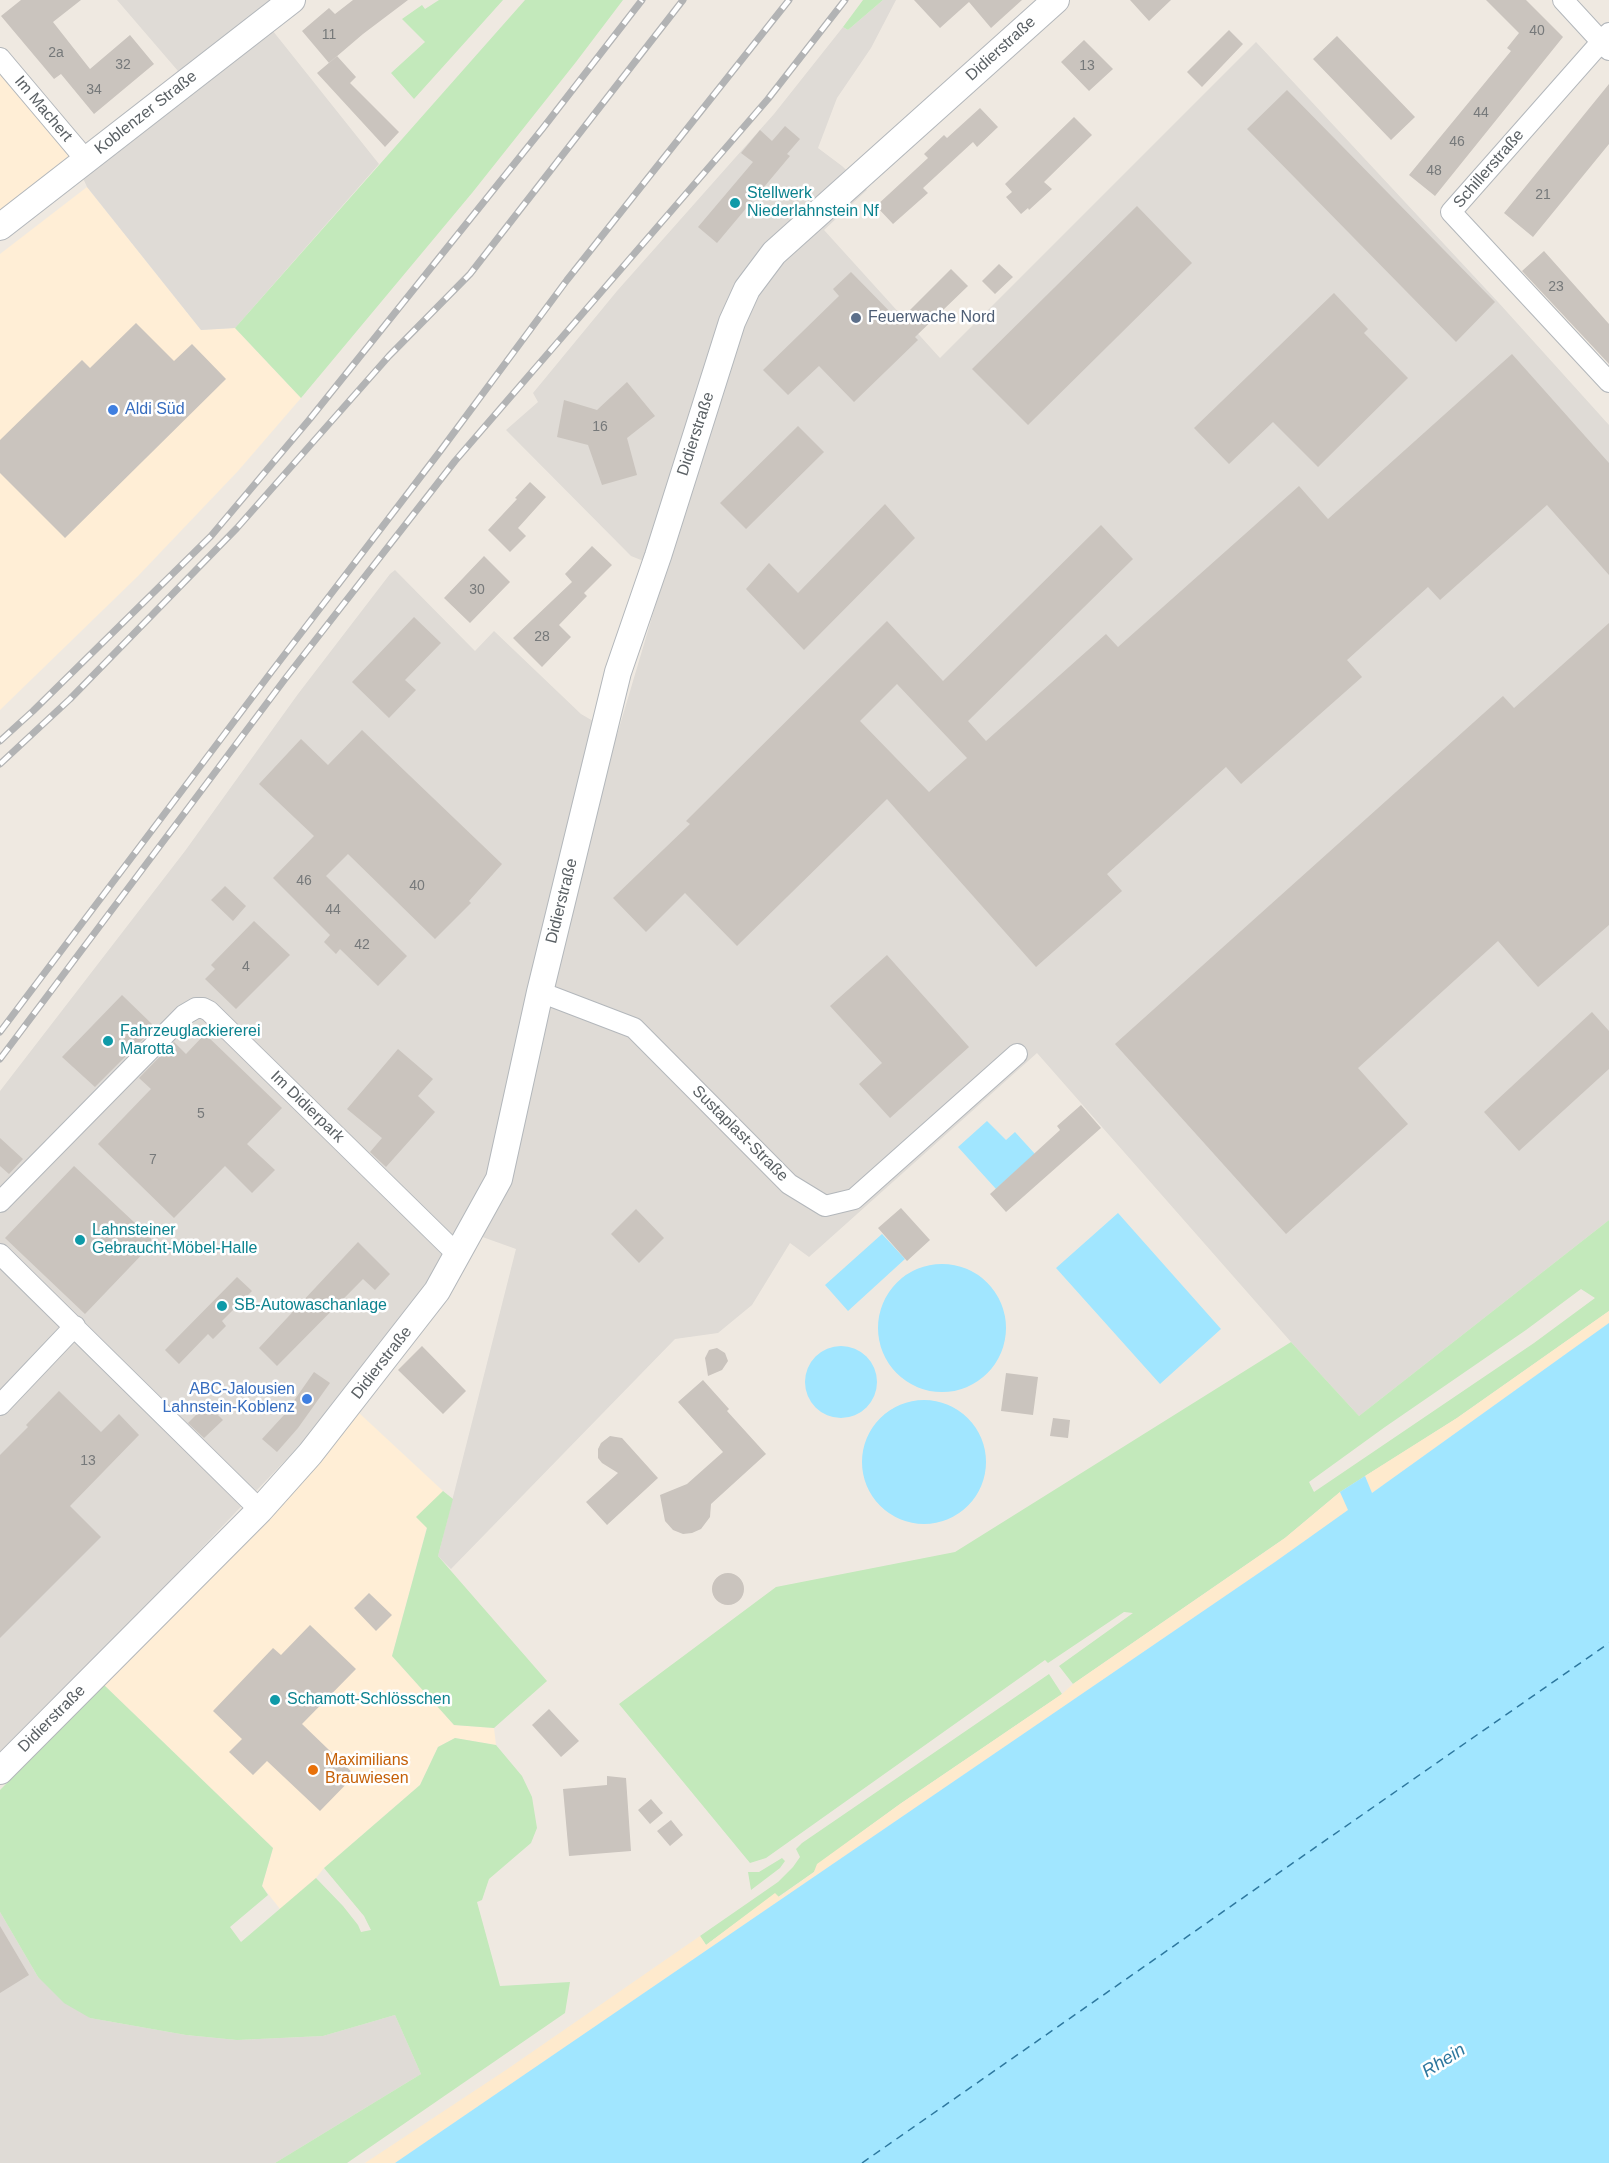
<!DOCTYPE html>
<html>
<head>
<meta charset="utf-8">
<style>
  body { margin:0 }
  canvas { display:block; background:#efe9e1 }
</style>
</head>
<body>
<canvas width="1609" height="2163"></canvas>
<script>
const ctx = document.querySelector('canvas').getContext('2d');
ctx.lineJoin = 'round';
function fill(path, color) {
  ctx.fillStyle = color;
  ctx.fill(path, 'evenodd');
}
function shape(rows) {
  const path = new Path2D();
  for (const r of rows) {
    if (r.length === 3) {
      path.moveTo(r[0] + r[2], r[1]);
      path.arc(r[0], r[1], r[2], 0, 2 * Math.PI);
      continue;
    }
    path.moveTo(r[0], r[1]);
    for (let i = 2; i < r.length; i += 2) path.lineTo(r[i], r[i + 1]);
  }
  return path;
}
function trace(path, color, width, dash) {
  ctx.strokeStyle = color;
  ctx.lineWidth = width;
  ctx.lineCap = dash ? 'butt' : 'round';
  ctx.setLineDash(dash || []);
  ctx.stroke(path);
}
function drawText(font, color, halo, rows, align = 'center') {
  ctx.font = font + ' Helvetica,sans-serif';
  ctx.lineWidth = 5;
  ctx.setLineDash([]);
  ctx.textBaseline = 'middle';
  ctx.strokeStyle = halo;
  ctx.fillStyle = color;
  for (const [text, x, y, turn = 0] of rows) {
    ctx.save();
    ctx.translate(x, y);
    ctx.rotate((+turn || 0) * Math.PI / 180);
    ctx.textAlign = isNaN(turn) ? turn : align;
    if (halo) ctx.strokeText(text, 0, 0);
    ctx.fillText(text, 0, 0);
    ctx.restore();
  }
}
fill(shape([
  [0,73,75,160,0,217],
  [87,187,201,330,235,328,301,398,238,471,138,576,0,710,0,254],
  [358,1412,443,1491,439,1495,427,1527,392,1656,454,1725,494,1728,496,1745,455,1738,438,1747,420,1785,324,1868,316,1878,280,1909,262,1886,273,1848,104,1685,210,1574]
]), '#ffeed6');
fill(shape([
  [117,0,271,0,257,11,379,164,235,328,201,330,87,187,75,160,178,71],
  [883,0,896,0,871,48,837,98,818,148,842,166,867,190,824,230,940,358,1256,42,1498,302,1609,425,1609,1220,1359,1416,1291,1342,1037,1053,809,1257,790,1243,752,1305,718,1333,675,1339,451,1569,438,1556,516,1249,463,1230,439,1267,301,1444,104,1650,0,1753,0,1091,185,851,298,694,390,574,395,570,475,651,494,631,581,714,617,735,666,570,631,556,506,430,538,402,533,393,617,291,774,114,843,27,848,30],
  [0,1912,38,1977,90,2018,186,2035,237,2040,323,2036,395,2015,421,2074,275,2163,0,2163]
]), '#dfdbd6');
fill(shape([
  [439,0,503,0,414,99,391,73,425,42,402,19,422,5,425,9],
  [525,0,623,0,576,62,472,193,301,398,235,328],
  [863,0,883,0,848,30,843,27],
  [1609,1220,1609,1311,1457,1418,1340,1492,1285,1538,1073,1684,1059,1666,1133,1613,1124,1612,1048,1663,1045,1660,766,1858,750,1863,619,1704,776,1587,955,1552,1291,1342,1359,1416],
  [1581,1289,1595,1298,1534,1343,1314,1492,1309,1482,1385,1427,1526,1330],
  [443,1491,453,1499,438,1556,547,1681,494,1728,454,1725,392,1656,427,1528,416,1517],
  [1049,1674,1062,1694,900,1804,818,1864,814,1872,778,1897,775,1894,706,1945,700,1936,778,1882,793,1867,800,1857,796,1849,802,1843],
  [104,1685,273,1848,262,1886,268,1895,230,1927,241,1942,316,1878,343,1906,358,1925,361,1932,371,1930,364,1916,324,1868,420,1785,438,1747,455,1738,496,1745,522,1776,532,1797,537,1828,531,1843,489,1879,482,1900,477,1902,500,1986,570,1982,565,2013,347,2163,275,2163,421,2074,395,2015,323,2036,237,2040,186,2035,90,2018,64,2003,38,1977,0,1912,0,1790],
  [782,1858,785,1861,780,1868,751,1890,748,1872,759,1872]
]), '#c3e9bb');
fill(shape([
  [1609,1311,1609,1323,1372,1493,1365,1476,1457,1418],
  [1340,1492,1349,1510,1275,1562,395,2163,365,2163,506,2070,700,1936,706,1945,775,1893,779,1897,814,1872,817,1864,900,1804,1062,1694,1073,1684,1285,1538]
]), '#feeacd');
fill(shape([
  [987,1121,1006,1140,1015,1132,1035,1154,996,1189,958,1147],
  [1118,1213,1221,1329,1160,1384,1056,1268],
  [882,1234,905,1259,848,1311,825,1285],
  [942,1328,64],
  [1609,1323,1609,2163,395,2163,1275,1562,1348,1510,1340,1492,1365,1476,1372,1493],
  [841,1382,36],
  [924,1462,62]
]), '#a1e6ff');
trace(shape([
  [862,2163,1609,1643]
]), '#2e789f', 1.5, [8, 6]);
fill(shape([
  [21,0,81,0,53,22,90,69,130,35,154,64,94,114,61,74,54,79,1,16],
  [353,0,408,0,363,34,329,63,302,31,329,8,335,14],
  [914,0,1022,0,991,28,969,2,940,28],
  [1130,0,1171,0,1149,21],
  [1486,0,1526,0,1563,37,1435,196,1409,175,1511,51,1507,48,1519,33],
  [1229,30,1243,44,1202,87,1187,72],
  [1337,36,1415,117,1391,140,1313,59],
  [1084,40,1113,69,1089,91,1061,62],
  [337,56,356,77,350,83,399,132,385,147,317,73],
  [1609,84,1609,144,1533,237,1504,213],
  [1287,90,1495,302,1456,342,1247,129],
  [980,108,998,127,977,147,973,142,923,188,928,193,893,224,876,206,928,158,924,154,944,135,947,138],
  [1074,117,1092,135,1044,182,1052,189,1029,210,1028,208,1021,214,1006,197,1012,192,1005,184],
  [785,126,800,139,787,154,790,156,717,243,698,227,753,162,741,153,760,130,772,141],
  [1137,206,1192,263,1028,425,972,369],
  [1544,251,1609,324,1609,364,1522,271],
  [999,264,1013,277,995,294,982,281],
  [951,269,968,286,915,337,918,340,854,402,819,366,788,395,763,370,839,296,833,289,851,272,899,321],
  [1334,293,1368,329,1364,333,1408,378,1318,467,1273,422,1229,464,1194,428],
  [136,323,174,361,192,344,226,379,65,538,0,473,0,440,82,360,90,368],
  [1512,354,1609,463,1609,575,1547,505,1440,600,1428,587,1347,660,1362,677,1241,784,1226,767,1107,874,1122,891,1036,967,887,799,737,946,685,893,646,932,613,898,690,824,686,821,887,621,943,681,1101,525,1133,559,968,721,986,741,1106,634,1118,647,1299,486,1328,519],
  [897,684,967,758,929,792,860,721],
  [627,382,655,416,627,438,637,475,602,485,588,445,557,437,564,400,597,410],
  [798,426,824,452,746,529,720,503],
  [530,482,546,497,518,528,526,536,510,552,488,530,517,499,515,498],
  [885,504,915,538,804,650,746,589,769,563,798,593],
  [592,546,612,565,584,593,587,596,559,625,571,637,542,667,513,638,572,582,565,574],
  [484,556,510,582,470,623,444,598],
  [414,617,441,643,405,680,416,690,389,718,352,682],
  [1609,623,1609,925,1538,987,1498,941,1358,1068,1408,1124,1286,1234,1115,1044,1503,696,1514,708],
  [362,730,502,864,469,901,471,903,435,939,348,854,326,876,407,956,378,986,340,949,336,954,324,942,330,935,273,878,314,836,259,784,301,739,328,765],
  [225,886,246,906,233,921,211,900],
  [254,921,290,955,236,1009,205,979,215,969,211,965],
  [887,955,969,1047,890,1118,859,1084,882,1063,830,1006],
  [122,995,155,1027,95,1087,62,1057],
  [1592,1012,1609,1031,1609,1069,1519,1151,1484,1112],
  [205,1034,282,1108,247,1144,275,1170,252,1193,225,1166,174,1218,98,1144,151,1089,139,1078,174,1042,186,1054],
  [398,1049,433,1079,418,1096,435,1112,386,1167,370,1152,382,1138,347,1109],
  [1081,1105,1101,1128,1006,1212,990,1194,1060,1130,1057,1126],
  [0,1138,23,1159,9,1174,0,1166],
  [74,1166,151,1238,151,1245,85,1314,5,1238],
  [901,1208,930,1240,907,1261,878,1228],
  [636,1209,664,1238,639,1263,611,1234],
  [358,1242,390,1274,375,1290,363,1279,277,1366,259,1348],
  [237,1277,252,1291,222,1321,226,1326,213,1339,208,1334,179,1364,165,1350],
  [422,1346,466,1391,443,1414,398,1370],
  [717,1348,725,1353,728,1361,722,1370,708,1376,705,1358,709,1350],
  [314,1372,330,1383,298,1428,277,1452,262,1439,284,1415],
  [1006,1373,1038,1377,1033,1415,1001,1411],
  [703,1380,729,1409,727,1411,766,1454,711,1504,710,1517,701,1529,692,1533,683,1534,673,1530,665,1521,660,1495,687,1484,723,1452,678,1402],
  [59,1391,101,1432,119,1414,139,1435,70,1506,101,1537,0,1638,0,1455,28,1427,26,1425],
  [207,1404,223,1420,204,1438,188,1423],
  [1053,1418,1070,1420,1068,1438,1050,1436],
  [610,1436,622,1438,658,1478,607,1525,586,1502,618,1473,602,1463,598,1458,598,1449,601,1443],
  [728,1589,16],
  [369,1593,392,1615,376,1631,354,1608],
  [310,1625,356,1669,302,1724,355,1775,320,1811,267,1761,253,1775,229,1752,242,1739,213,1711,273,1648,281,1655],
  [549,1709,579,1741,561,1757,532,1725],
  [607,1776,626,1778,631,1851,569,1856,563,1789,607,1785],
  [651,1799,663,1813,650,1824,638,1810],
  [671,1820,683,1835,670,1846,657,1831],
  [0,1926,29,1975,0,1993]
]), '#cac4be');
const minor = shape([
  [1563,0,1609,50],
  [1609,33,1451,212,1609,382],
  [0,58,86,160],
  [540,992,634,1028,789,1184,825,1206,854,1199,1017,1054],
  [0,1202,184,1015,196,1008,203,1008,209,1011,458,1255],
  [0,1254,260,1510],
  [0,1405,75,1326]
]);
const tertiary = shape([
  [0,227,292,0],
  [0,1771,260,1510,310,1454,437,1291,499,1179,540,992,618,672,658,556,732,322,747,289,774,253,1056,0]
]);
trace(minor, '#b3b7bb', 22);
trace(tertiary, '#b3b7bb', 28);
trace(minor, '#fff', 20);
trace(tertiary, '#fff', 26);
const rail = shape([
  [0,741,33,711,211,536,309,420,543,128,642,0],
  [0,764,70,699,237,528,389,356,470,274,683,0],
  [0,1032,272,671,441,450,567,280,789,0],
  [0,1059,285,679,455,461,768,99,845,0]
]);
trace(rail, '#b2b3b4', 7);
trace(rail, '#fff', 4.5, [14]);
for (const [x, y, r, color] of [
  [735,203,6,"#0f9aa8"],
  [856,318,6,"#5c6f8a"],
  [113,410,6,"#3f7fe0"],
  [108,1041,6,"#0f9aa8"],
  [80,1240,6,"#0f9aa8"],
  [222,1306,6,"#0f9aa8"],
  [307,1399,6,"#3f7fe0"],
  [275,1700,6,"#0f9aa8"],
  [313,1770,6,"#e8710a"]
]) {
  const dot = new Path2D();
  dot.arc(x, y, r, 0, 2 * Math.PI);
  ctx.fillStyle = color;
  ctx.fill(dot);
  trace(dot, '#fff', 2);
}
drawText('14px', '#76797a', null, [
  ["40",1537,31],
  ["11",329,35],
  ["2a",56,53],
  ["32",123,65],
  ["13",1087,66],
  ["34",94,90],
  ["44",1481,113],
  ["46",1457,142],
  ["48",1434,171],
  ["21",1543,195],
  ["23",1556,287],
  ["16",600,427],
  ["30",477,590],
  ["28",542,637],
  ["46",304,881],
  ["40",417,886],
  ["44",333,910],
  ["42",362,945],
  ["4",246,967],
  ["5",201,1114],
  ["7",153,1160],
  ["13",88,1461]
]);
drawText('16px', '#5a6064', '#fff', [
  ["Didierstraße",1001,49,-42],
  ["Im Machert",43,109,50],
  ["Koblenzer Straße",146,113,-38],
  ["Schillerstraße",1489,169,-49],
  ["Didierstraße",696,434,-72],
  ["Didierstraße",562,901,-76],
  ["Im Didierpark",307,1107,44],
  ["Sustaplast-Straße",740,1134,45],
  ["Didierstraße",382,1363,-52],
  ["Didierstraße",52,1719,-45]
]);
drawText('16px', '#0d838f', '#fff', [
  ["Stellwerk",747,194],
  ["Niederlahnstein Nf",747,212],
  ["Fahrzeuglackiererei",120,1032],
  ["Marotta",120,1050],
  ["Lahnsteiner",92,1231],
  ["Gebraucht-Möbel-Halle",92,1249],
  ["SB-Autowaschanlage",234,1306],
  ["Schamott-Schlösschen",287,1700]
], 'left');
drawText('16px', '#4e5e75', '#fff', [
  ["Feuerwache Nord",868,318]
], 'left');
drawText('16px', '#366cbe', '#fff', [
  ["Aldi Süd",125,410],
  ["ABC-Jalousien",295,1390,"right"],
  ["Lahnstein-Koblenz",295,1408,"right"]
], 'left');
drawText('16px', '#c56008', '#fff', [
  ["Maximilians",325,1761],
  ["Brauwiesen",325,1779]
], 'left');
drawText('italic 18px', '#2e789f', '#fff', [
  ["Rhein",1444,2061,-32]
]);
</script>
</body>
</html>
